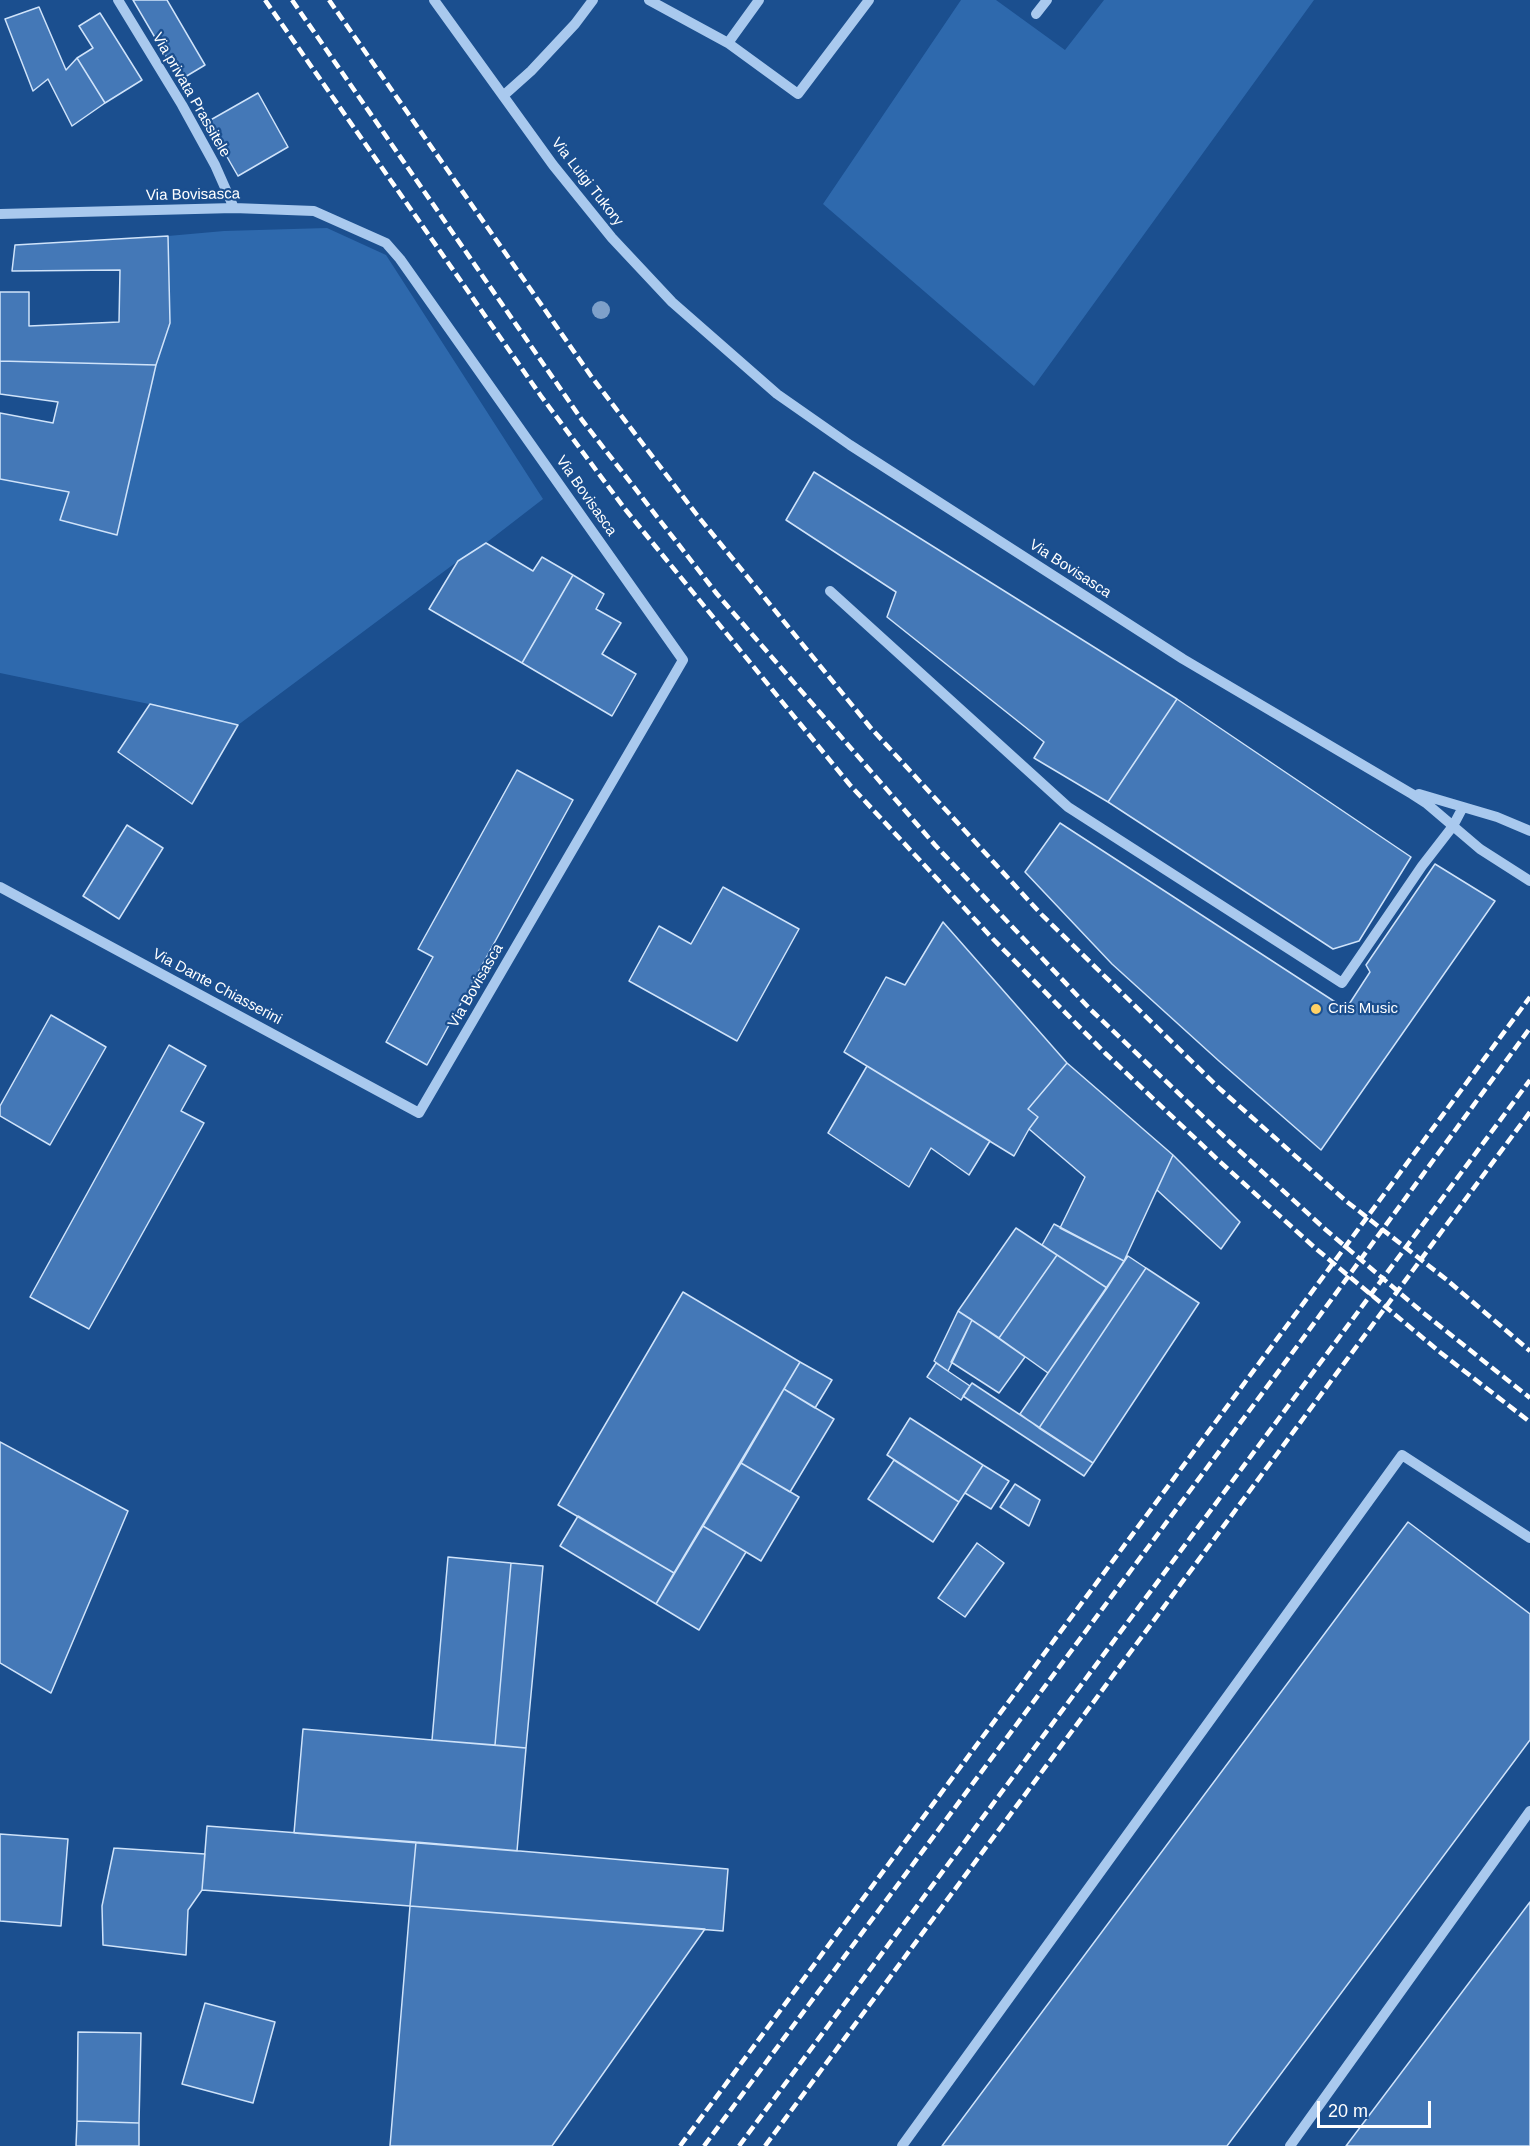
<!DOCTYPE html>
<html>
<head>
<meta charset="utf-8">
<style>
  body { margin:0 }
  #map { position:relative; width:1530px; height:2146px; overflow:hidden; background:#1b4f8f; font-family:Helvetica,sans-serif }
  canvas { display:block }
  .scale { position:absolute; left:1317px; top:2101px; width:114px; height:27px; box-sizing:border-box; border:3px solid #fff; border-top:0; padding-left:8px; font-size:18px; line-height:21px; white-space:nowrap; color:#fff; -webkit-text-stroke:4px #1b4f8f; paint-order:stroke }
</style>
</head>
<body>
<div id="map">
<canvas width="1530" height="2146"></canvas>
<div class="scale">20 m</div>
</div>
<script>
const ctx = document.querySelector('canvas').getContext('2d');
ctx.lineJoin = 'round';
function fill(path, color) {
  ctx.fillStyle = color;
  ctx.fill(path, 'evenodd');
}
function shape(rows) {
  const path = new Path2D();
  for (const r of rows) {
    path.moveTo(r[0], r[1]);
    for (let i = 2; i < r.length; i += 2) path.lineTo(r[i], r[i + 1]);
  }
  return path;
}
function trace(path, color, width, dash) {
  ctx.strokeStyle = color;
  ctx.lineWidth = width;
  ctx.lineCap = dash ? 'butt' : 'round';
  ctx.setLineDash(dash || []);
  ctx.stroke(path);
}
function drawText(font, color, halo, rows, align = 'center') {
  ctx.font = font + ' Helvetica,sans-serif';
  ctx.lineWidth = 4.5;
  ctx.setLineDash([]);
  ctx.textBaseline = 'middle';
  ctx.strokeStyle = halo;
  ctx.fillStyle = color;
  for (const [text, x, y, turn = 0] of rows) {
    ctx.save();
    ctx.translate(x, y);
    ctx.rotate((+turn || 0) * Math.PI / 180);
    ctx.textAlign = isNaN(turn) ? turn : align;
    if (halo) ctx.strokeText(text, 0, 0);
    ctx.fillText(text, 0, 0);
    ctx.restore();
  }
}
fill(shape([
  [961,0,996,0,1065,50,1104,0,1314,0,1034,386,823,204],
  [327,228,386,255,543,499,486,543,458,561,238,725,149,704,0,673,0,479,69,492,61,520,117,535,156,365,170,323,168,236,224,231]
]), '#2e69ad');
const building = shape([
  [133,0,167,0,205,65,180,80,133,0],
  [39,7,66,70,77,58,105,103,72,126,48,79,33,91,5,19,39,7],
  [100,13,142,80,105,103,77,58,93,48,79,26,100,13],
  [258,93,288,147,238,176,207,122,258,93],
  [168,236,170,323,156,365,0,361,0,292,29,292,29,326,119,322,120,270,12,271,15,245,168,236],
  [0,361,156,365,117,535,60,520,69,492,0,479,0,413,53,423,58,402,0,394,0,361],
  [814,472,1177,699,1108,802,1034,758,1044,742,887,617,896,592,786,520,814,472],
  [486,543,533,571,542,557,573,575,522,663,429,609,458,561,486,543],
  [573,575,604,594,596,609,621,623,602,654,636,674,612,716,522,663,573,575],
  [1177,699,1411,857,1359,941,1333,949,1108,802,1177,699],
  [150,704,238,725,192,804,118,752,150,704],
  [517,770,573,800,427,1065,386,1042,433,957,418,949,517,770],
  [1060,823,1346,1009,1370,972,1366,965,1435,864,1495,901,1321,1150,1219,1061,1112,964,1025,872,1060,823],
  [127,825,163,848,119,919,83,896,127,825],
  [723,887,799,929,737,1041,629,981,659,926,691,944,723,887],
  [943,922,1067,1063,1028,1109,1038,1117,1029,1129,1014,1156,844,1052,886,977,905,985,943,922],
  [51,1015,106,1047,50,1145,0,1116,0,1106,51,1015],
  [169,1045,206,1066,181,1111,204,1123,89,1329,30,1297,169,1045],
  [1067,1063,1173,1155,1124,1261,1060,1228,1085,1177,1029,1129,1038,1117,1028,1109,1067,1063],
  [867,1066,990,1141,969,1175,931,1148,909,1187,828,1133,867,1066],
  [1173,1155,1240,1222,1221,1249,1157,1190,1173,1155],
  [1054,1224,1124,1261,1107,1288,1042,1245,1054,1224],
  [1016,1228,1057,1255,999,1338,958,1311,1016,1228],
  [1057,1255,1107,1288,1048,1373,999,1338,1057,1255],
  [1128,1256,1146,1268,1039,1428,1020,1414,1128,1256],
  [1146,1268,1199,1303,1093,1463,1039,1428,1146,1268],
  [683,1292,800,1362,674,1573,558,1505,683,1292],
  [958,1311,972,1320,948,1371,934,1361,958,1311],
  [972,1320,1025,1357,999,1393,951,1362,972,1320],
  [800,1362,832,1380,815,1408,784,1389,800,1362],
  [936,1363,970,1386,961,1400,927,1377,936,1363],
  [972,1383,1093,1463,1084,1476,963,1396,972,1383],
  [784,1389,834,1419,790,1492,741,1463,784,1389],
  [910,1418,983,1465,959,1502,887,1455,910,1418],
  [0,1442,128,1511,51,1693,0,1663,0,1442],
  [894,1460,959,1502,933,1542,868,1499,894,1460],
  [741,1463,799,1497,761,1561,703,1526,741,1463],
  [983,1465,1009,1481,991,1509,965,1493,983,1465],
  [1015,1484,1040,1500,1029,1526,1000,1507,1015,1484],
  [578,1516,674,1573,656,1604,560,1546,578,1516],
  [1408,1522,1530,1614,1530,1740,1227,2146,942,2146,1408,1522],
  [703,1526,746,1552,699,1630,656,1604,703,1526],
  [977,1543,1004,1563,965,1617,938,1598,977,1543],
  [448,1557,511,1563,495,1745,432,1740,448,1557],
  [511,1563,543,1566,526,1748,495,1745,511,1563],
  [303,1729,526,1748,517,1851,294,1833,303,1729],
  [207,1826,416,1842,410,1906,202,1890,207,1826],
  [0,1834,68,1839,61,1926,0,1921,0,1834],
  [416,1842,728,1869,723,1931,410,1906,416,1842],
  [114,1848,205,1854,202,1890,188,1910,186,1955,103,1945,102,1906,114,1848],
  [1530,1902,1530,2146,1346,2146,1530,1902],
  [410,1906,705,1929,552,2146,390,2146,410,1906],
  [205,2003,275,2022,253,2103,182,2084,205,2003],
  [78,2032,141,2033,139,2123,77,2121,78,2032],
  [77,2121,139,2123,139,2146,76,2146,77,2121]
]);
fill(building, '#4478b7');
trace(building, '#cfe3fa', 1.5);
trace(shape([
  [118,0,182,105,215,165,234,208],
  [434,0,553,165,612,238,672,302,777,394,850,445,1183,659,1412,794,1426,803,1480,849,1530,881],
  [649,0,728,43,759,0],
  [1036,14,1047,0],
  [728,43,798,94,869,0],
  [503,96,531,71,575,24,593,0],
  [0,214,234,208,314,211,386,243,400,259,683,660,419,1113,0,887],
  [830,591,1068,807,1342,983,1422,866,1453,826,1463,807],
  [1419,794,1497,817,1530,831],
  [902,2146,1402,1455,1530,1538],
  [1290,2146,1530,1811]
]), '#a9c9ee', 10);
trace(shape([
  [265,0,541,396,625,509,850,785,993,939,1105,1053,1217,1159,1314,1247,1441,1353,1530,1422],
  [292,0,582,420,717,594,935,845,1091,1010,1232,1144,1326,1230,1421,1311,1530,1398],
  [329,0,591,376,697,515,870,727,1041,914,1220,1089,1346,1201,1447,1280,1530,1351],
  [680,2146,1530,997],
  [704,2146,1301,1341,1530,1028],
  [739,2146,1530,1080],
  [765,2146,1530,1112]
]), '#fff', 4.5, [10, 4.5]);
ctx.fillStyle = '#7ea0ca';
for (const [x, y] of [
  [601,310]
]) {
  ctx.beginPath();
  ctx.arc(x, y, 9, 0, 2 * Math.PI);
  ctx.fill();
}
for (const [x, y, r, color] of [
  [1316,1009,6,"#ffd166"]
]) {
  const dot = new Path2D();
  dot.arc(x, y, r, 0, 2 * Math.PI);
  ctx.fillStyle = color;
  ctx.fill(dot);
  trace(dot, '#1b4f8f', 2);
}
drawText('15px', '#fff', '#1b4f8f', [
  ["Via privata Prassitele",191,95,60],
  ["Via Luigi Tukory",587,182,52],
  ["Via Bovisasca",193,195,-1],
  ["Via Bovisasca",586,496,55],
  ["Via Bovisasca",1070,569,33],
  ["Via Bovisasca",476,986,-60],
  ["Via Dante Chiasserini",217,987,28]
]);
drawText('15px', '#fff', '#1b4f8f', [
  ["Cris Music",1328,1009]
], 'left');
</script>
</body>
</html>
